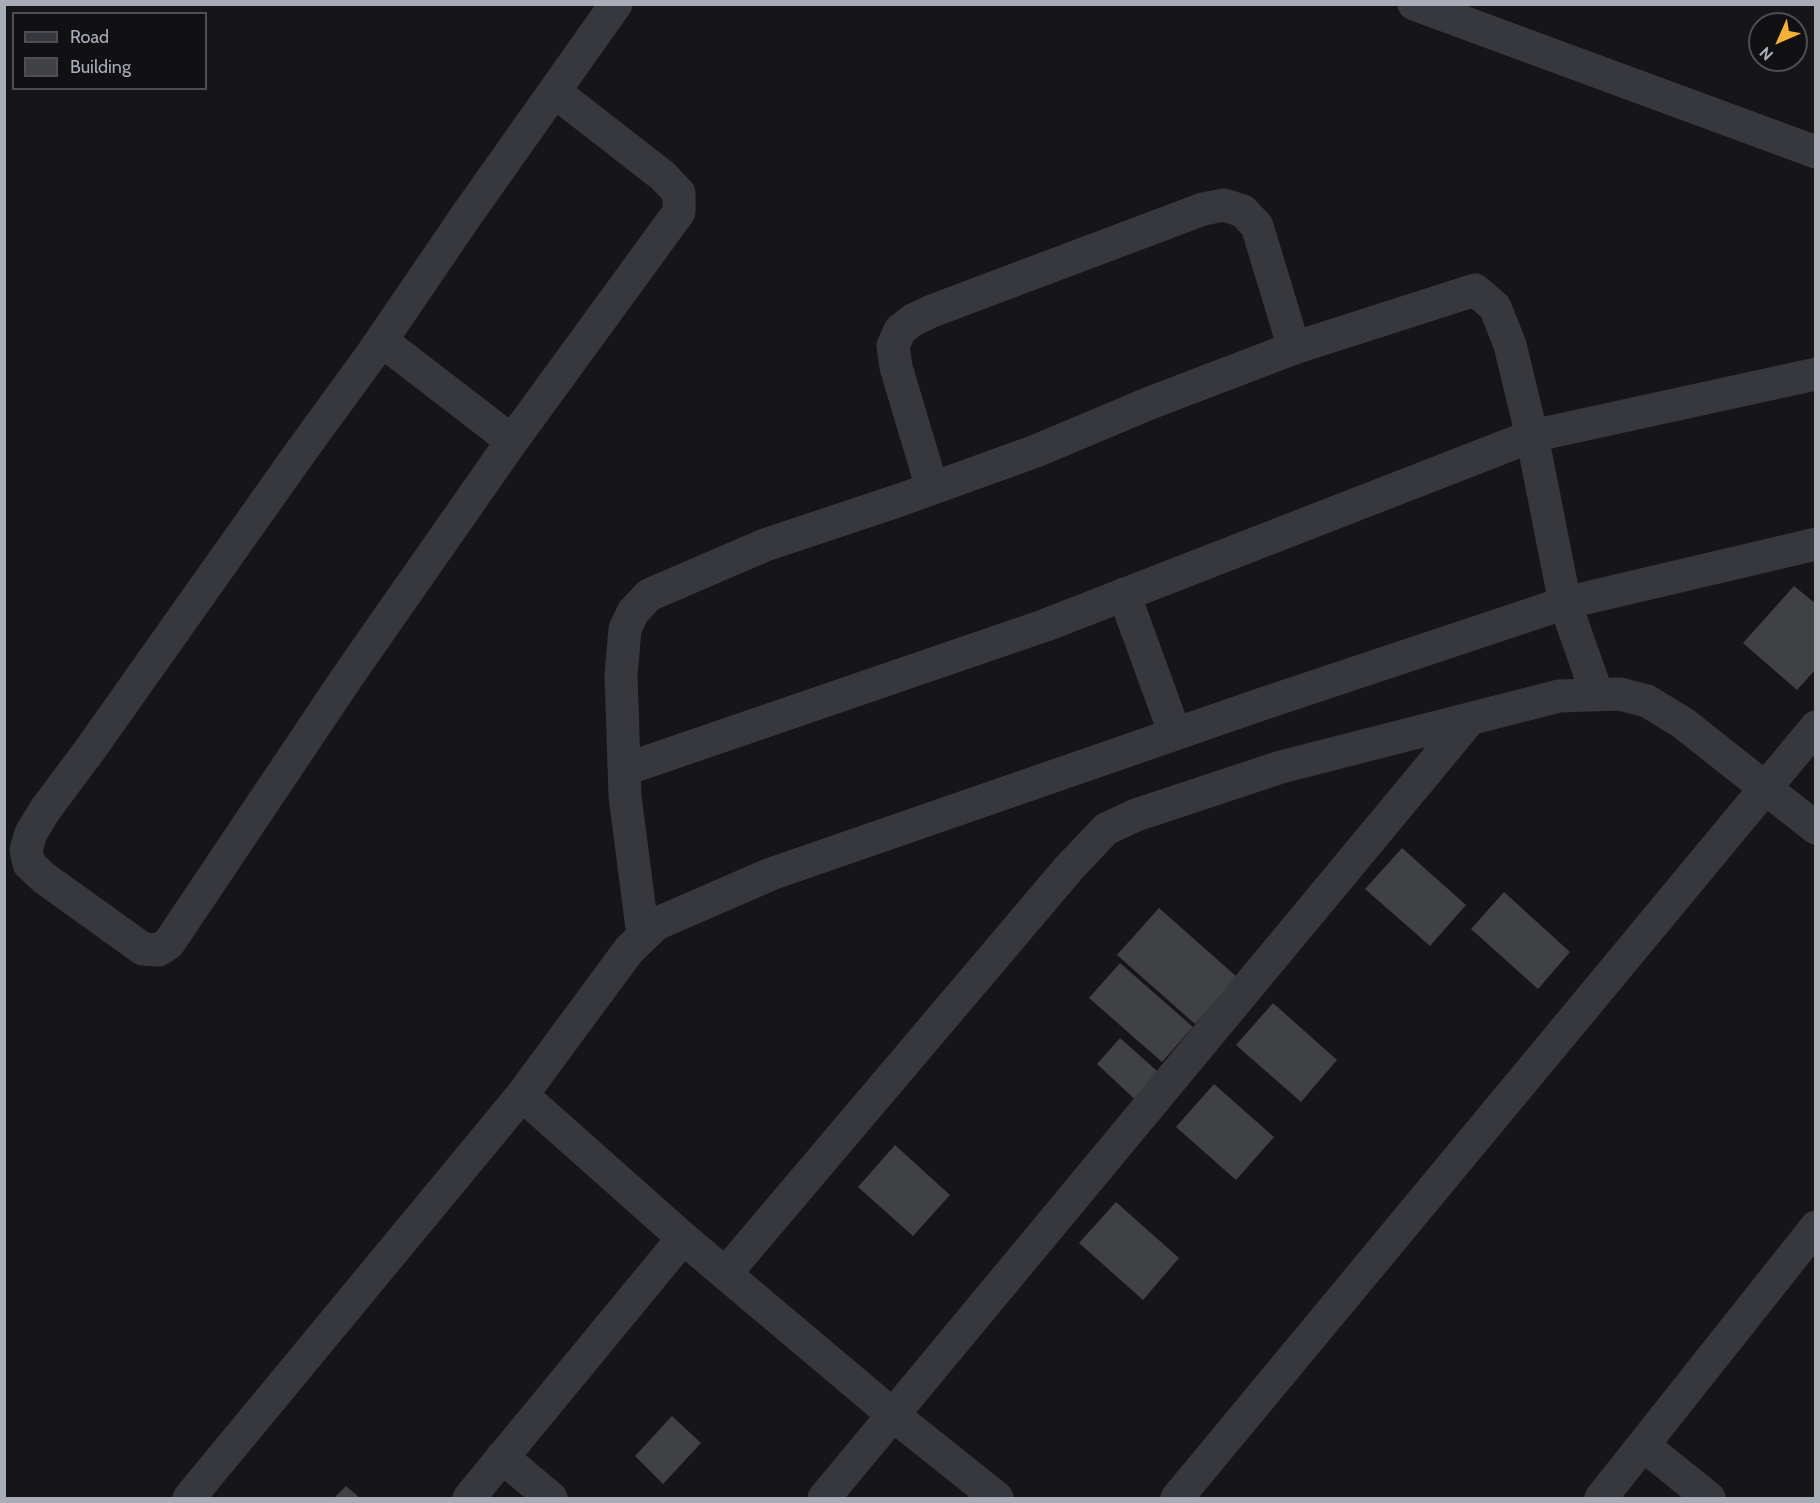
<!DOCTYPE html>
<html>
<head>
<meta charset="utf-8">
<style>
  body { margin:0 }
  #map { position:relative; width:1820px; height:1503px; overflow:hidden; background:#161618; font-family:Cabin,sans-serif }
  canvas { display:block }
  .frame { position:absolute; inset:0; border:6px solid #a8adb8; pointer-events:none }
  .legend { position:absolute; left:12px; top:12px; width:195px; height:78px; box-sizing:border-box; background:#111113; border:2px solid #4d4f55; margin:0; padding:8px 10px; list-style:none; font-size:18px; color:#a8adb8 }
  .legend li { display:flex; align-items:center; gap:12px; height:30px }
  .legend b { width:30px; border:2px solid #4d4f55 }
  .north { position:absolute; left:1748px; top:12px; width:60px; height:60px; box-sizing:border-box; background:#111113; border:2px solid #4d4f55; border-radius:50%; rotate:225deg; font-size:16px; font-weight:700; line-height:24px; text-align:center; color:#a8adb8 }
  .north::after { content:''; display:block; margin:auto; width:21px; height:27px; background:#f2b134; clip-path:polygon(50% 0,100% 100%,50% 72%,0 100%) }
</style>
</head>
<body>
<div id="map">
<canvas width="1820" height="1503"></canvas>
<div class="frame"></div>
<ul class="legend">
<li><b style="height:8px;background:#37383d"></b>Road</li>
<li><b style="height:16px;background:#404145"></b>Building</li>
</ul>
<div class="north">N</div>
</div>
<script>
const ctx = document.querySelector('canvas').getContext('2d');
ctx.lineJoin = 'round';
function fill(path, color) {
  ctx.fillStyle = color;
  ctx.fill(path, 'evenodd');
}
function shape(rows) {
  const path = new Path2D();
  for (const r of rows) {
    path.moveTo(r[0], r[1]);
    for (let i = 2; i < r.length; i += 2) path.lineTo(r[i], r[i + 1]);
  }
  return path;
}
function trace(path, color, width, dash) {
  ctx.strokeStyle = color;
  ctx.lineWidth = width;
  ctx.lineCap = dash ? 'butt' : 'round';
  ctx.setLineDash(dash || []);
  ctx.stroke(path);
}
fill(shape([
  [1794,586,1816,604,1816,669,1797,690,1743,643],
  [1402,848,1466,905,1430,946,1365,889],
  [1504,892,1570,952,1538,989,1471,929],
  [1159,908,1237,977,1195,1024,1117,955],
  [1120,963,1193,1027,1162,1062,1089,998],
  [1273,1003,1337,1060,1301,1102,1236,1045],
  [1120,1038,1165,1078,1141,1105,1097,1064],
  [1214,1084,1274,1137,1236,1180,1176,1127],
  [895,1145,950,1195,913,1236,858,1187],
  [1116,1202,1179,1258,1143,1300,1079,1243],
  [672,1416,701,1443,663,1484,635,1456],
  [346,1486,360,1498,334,1498]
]), '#404145');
trace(shape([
  [1414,4,1816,152],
  [555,92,663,176,679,193,679,212,512,441,348,676,169,943,159,950,143,949,44,878,29,864,26,850,31,833,45,810,89,751,302,450,372,354,466,216,616,4],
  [382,341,512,441],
  [932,488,896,367,893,346,900,330,913,320,932,311,1203,209,1224,205,1243,211,1257,226,1294,348],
  [1124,594,1175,734],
  [626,769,1046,625,1532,436,1816,374],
  [643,936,625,796,621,675,625,629,633,612,649,595,765,545,900,500,1036,451,1150,403,1294,348,1475,290,1495,307,1510,345,1532,436,1565,603,1816,544],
  [522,1095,629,950,656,924,771,874,1262,704,1565,603,1597,694],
  [726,1273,1069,868,1106,829,1136,815,1281,767,1559,696,1620,694,1647,701,1683,723,1816,828],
  [1643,1445,1709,1498],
  [502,1457,551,1498],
  [189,1498,522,1095,683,1238,893,1415,997,1498],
  [469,1498,683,1238],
  [824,1498,1470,719],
  [1177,1498,1816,727],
  [1601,1498,1816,1227]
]), '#37383d', 33);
</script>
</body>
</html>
